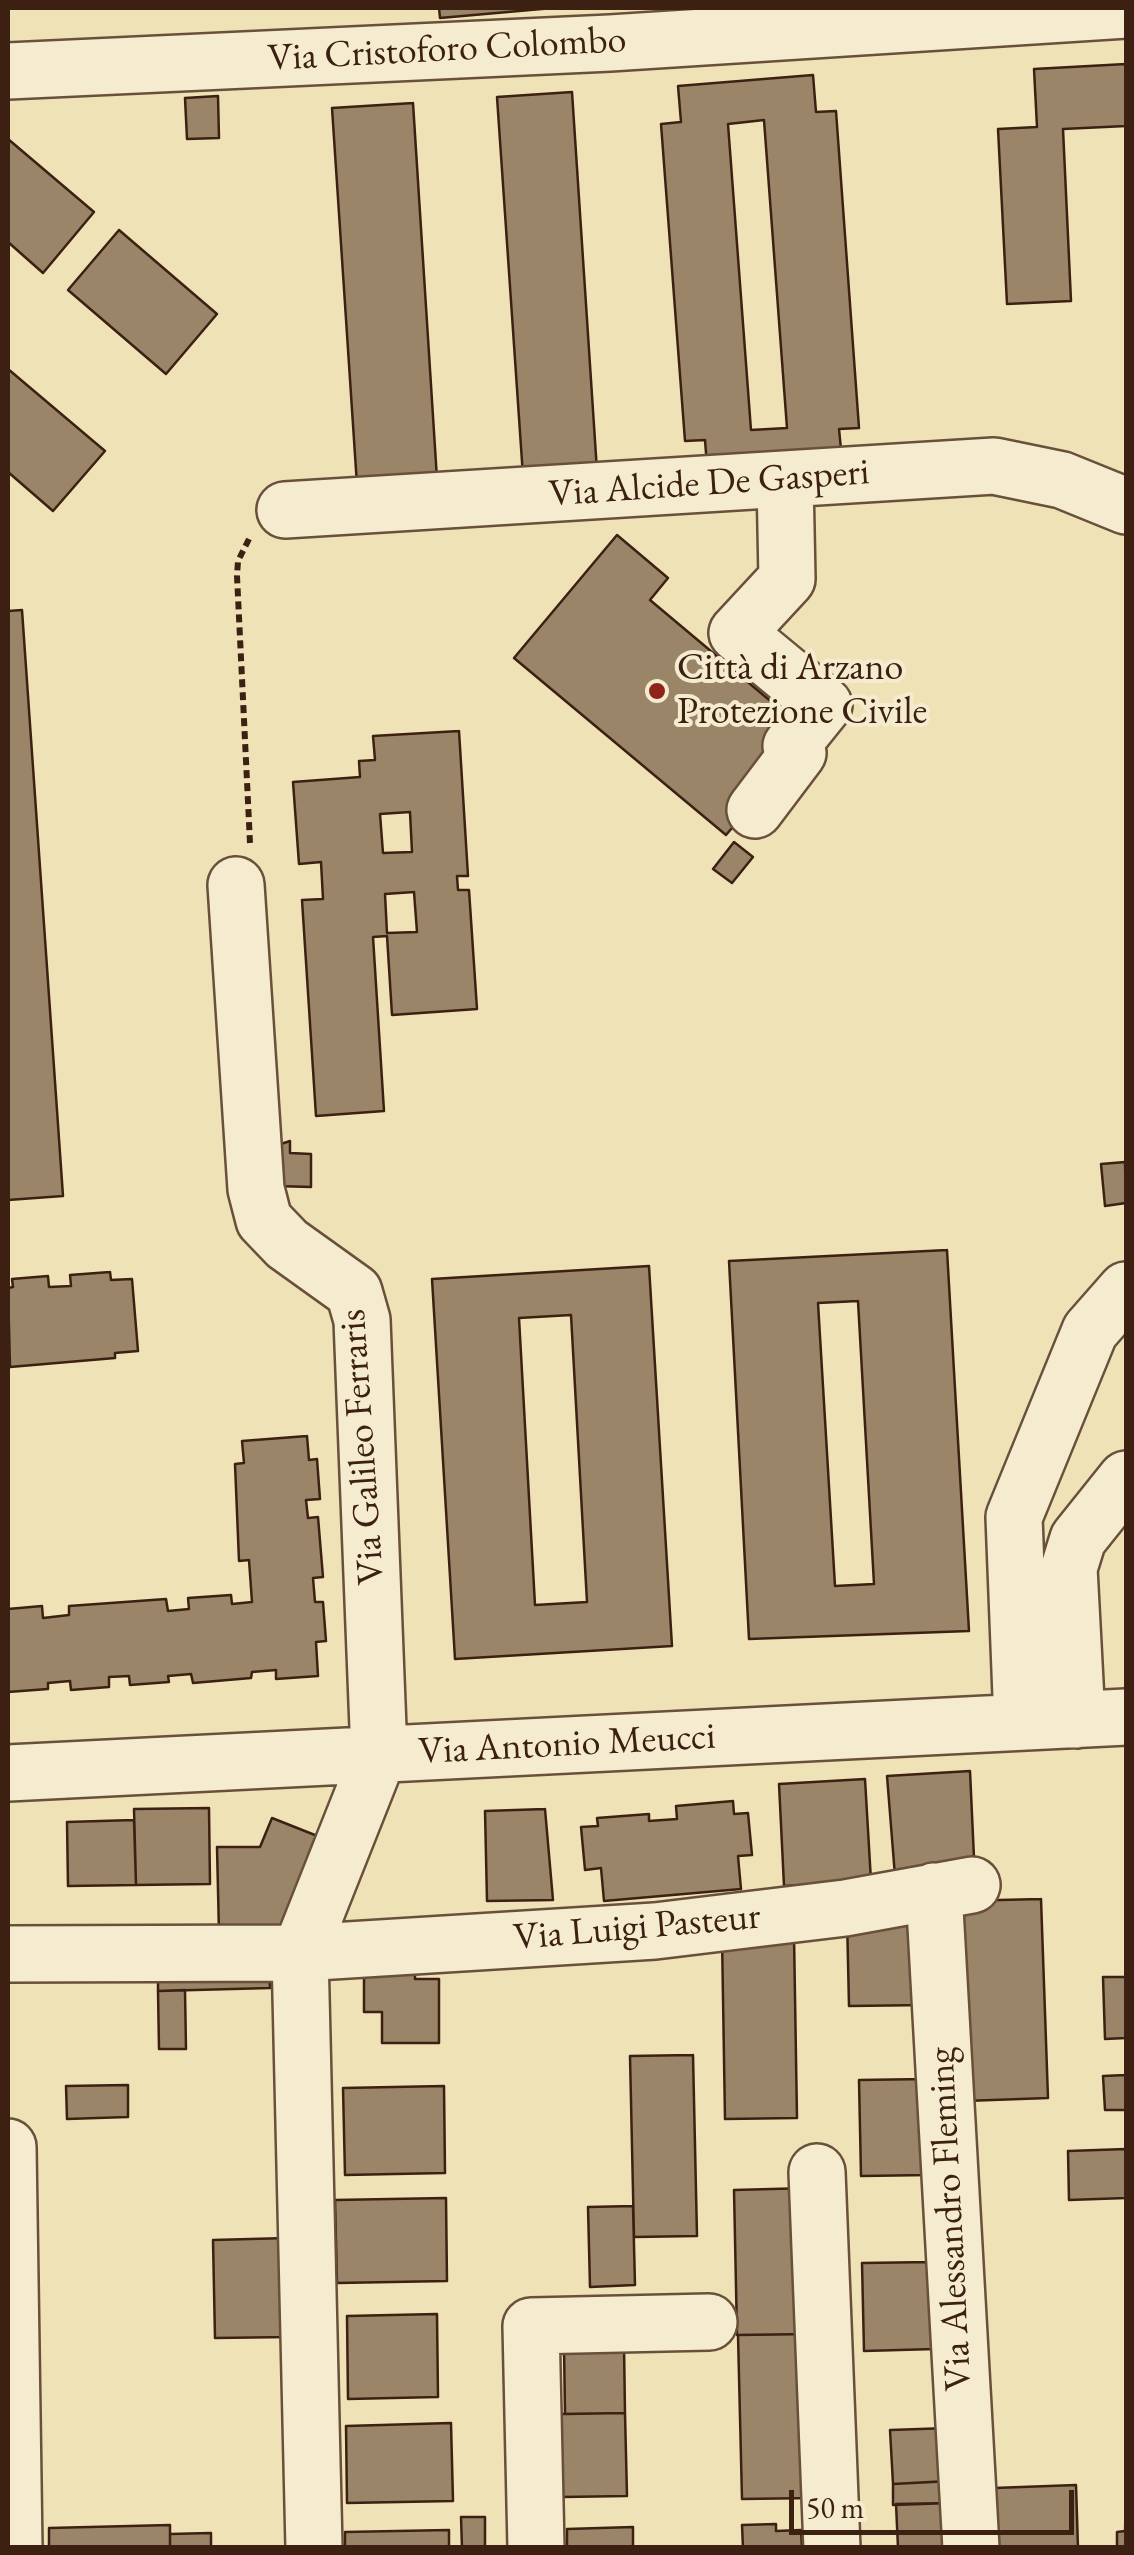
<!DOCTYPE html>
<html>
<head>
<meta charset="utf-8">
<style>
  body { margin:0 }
  #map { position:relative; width:1134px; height:2555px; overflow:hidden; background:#f0e2b7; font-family:"EB Garamond",serif }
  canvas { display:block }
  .frame { position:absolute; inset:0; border:10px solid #3c2012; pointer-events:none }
  .scale { position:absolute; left:789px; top:2490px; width:285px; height:45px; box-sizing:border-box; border:5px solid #3c2012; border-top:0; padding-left:12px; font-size:30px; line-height:35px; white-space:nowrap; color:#3c2012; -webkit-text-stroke:8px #f5ecd0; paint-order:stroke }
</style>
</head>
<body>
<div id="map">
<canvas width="1134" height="2555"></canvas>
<div class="frame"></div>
<div class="scale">50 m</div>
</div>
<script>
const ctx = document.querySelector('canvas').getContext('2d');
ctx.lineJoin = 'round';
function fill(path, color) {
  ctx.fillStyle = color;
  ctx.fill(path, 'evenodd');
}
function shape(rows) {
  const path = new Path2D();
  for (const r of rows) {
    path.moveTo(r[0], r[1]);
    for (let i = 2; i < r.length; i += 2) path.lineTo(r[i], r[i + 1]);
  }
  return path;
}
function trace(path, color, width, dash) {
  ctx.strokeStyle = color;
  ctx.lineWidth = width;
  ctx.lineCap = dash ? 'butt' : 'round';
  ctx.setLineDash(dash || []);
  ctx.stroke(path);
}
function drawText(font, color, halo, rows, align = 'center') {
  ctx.font = font + ' "EB Garamond",serif';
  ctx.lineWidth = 8;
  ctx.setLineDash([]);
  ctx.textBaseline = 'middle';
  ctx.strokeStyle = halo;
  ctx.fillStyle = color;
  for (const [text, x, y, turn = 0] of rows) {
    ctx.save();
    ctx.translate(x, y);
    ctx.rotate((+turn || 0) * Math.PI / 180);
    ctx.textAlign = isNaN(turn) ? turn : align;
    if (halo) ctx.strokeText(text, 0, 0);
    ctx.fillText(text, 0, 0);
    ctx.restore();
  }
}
const building = shape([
  [439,8,553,8,440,18,439,8],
  [1126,64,1126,126,1063,129,1071,301,1007,304,998,129,1037,127,1034,69,1126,64],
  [813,75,816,112,836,111,859,428,839,429,843,469,708,479,705,440,685,441,661,124,681,122,678,86,813,75],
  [764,120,787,428,751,430,728,124,764,120],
  [572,92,597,471,523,476,497,97,572,92],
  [218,96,219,138,187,139,185,98,218,96],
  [413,103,437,479,357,485,332,108,413,103],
  [8,139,94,212,43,273,8,242,8,139],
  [119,230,217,314,166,374,68,290,119,230],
  [8,369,105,451,53,511,8,472,8,369],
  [617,535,668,578,650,600,799,725,784,767,726,835,514,658,617,535],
  [22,610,63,1196,8,1200,8,611,22,610],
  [459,731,468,876,457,876,458,890,469,890,477,1009,392,1015,387,936,373,937,384,1111,316,1116,302,900,323,899,321,862,299,864,293,782,360,777,359,761,375,760,373,736,459,731],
  [410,812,412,852,383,853,380,814,410,812],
  [414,892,417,932,387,933,385,894,414,892],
  [734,842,753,857,732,883,713,869,734,842],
  [290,1141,290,1153,311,1154,311,1187,275,1186,275,1146,290,1141],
  [1125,1162,1126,1203,1105,1206,1101,1164,1125,1162],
  [947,1250,969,1631,749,1639,729,1261,947,1250],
  [858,1301,874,1584,835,1586,818,1303,858,1301],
  [649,1266,672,1646,455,1659,432,1279,649,1266],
  [571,1315,587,1602,535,1605,519,1318,571,1315],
  [110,1272,111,1280,132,1279,138,1351,115,1353,115,1358,10,1367,8,1288,13,1287,12,1279,48,1276,49,1287,71,1286,70,1275,110,1272],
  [307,1436,309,1460,317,1459,320,1499,306,1500,308,1518,318,1517,323,1577,313,1578,315,1602,323,1602,326,1641,316,1642,318,1676,276,1679,276,1670,252,1672,251,1678,193,1683,191,1674,168,1676,169,1682,130,1685,129,1676,109,1677,109,1687,71,1690,70,1681,48,1683,48,1689,8,1692,8,1609,42,1606,43,1618,69,1615,69,1606,166,1599,168,1611,189,1609,188,1598,231,1595,232,1604,252,1602,249,1560,239,1561,235,1464,244,1463,242,1441,307,1436],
  [970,1771,974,1858,944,1870,895,1876,887,1776,970,1771],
  [865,1779,871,1881,784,1886,779,1784,865,1779],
  [733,1801,734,1814,748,1813,752,1855,738,1856,741,1889,604,1901,601,1868,585,1870,581,1827,598,1826,597,1818,649,1814,649,1821,677,1819,676,1806,733,1801],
  [209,1808,210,1884,136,1885,134,1809,209,1808],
  [545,1809,553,1900,487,1901,485,1811,545,1809],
  [272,1818,330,1841,294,1932,219,1933,217,1847,260,1847,272,1818],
  [134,1820,136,1885,68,1886,67,1822,134,1820],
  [1041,1899,1048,2098,965,2101,958,1901,1041,1899],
  [913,1910,928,2005,849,2006,847,1918,913,1910],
  [794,1936,797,2118,725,2119,722,1937,794,1936],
  [269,1965,270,1988,158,1991,158,1967,269,1965],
  [364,1967,415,1967,415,1979,439,1979,439,2043,382,2043,382,2012,364,2012,364,1967],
  [1103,1977,1126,1977,1126,2038,1105,2039,1103,1977],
  [185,1990,186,2049,159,2049,158,1991,185,1990],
  [693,2055,697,2236,634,2237,630,2056,693,2055],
  [1126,2060,1126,2110,1105,2110,1103,2076,1126,2075,1126,2060],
  [927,2079,929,2175,861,2176,859,2080,927,2079],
  [128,2085,128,2117,67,2119,66,2086,128,2085],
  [444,2086,445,2173,345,2175,343,2088,444,2086],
  [1126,2149,1126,2198,1069,2200,1068,2151,1126,2149],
  [809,2188,812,2334,737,2335,734,2190,809,2188],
  [446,2198,447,2281,337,2283,335,2200,446,2198],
  [633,2206,635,2285,590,2287,588,2207,633,2206],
  [288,2238,290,2337,215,2338,213,2240,288,2238],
  [933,2262,935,2349,864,2351,862,2263,933,2262],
  [437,2314,438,2397,348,2399,347,2316,437,2314],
  [812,2334,815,2498,742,2499,738,2335,812,2334],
  [624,2346,625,2413,565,2414,564,2347,624,2346],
  [625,2413,627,2496,563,2497,561,2414,625,2413],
  [451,2423,453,2501,347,2503,346,2426,451,2423],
  [949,2428,951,2481,893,2484,890,2430,949,2428],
  [949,2481,950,2503,893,2505,893,2484,949,2481],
  [1076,2485,1078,2548,996,2548,994,2488,1076,2485],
  [1126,2502,1126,2548,1117,2548,1117,2532,1125,2531,1126,2502],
  [950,2503,952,2548,898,2548,896,2504,950,2503],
  [461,2517,485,2517,485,2548,462,2548,461,2517],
  [776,2524,776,2531,801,2530,802,2548,743,2548,742,2525,776,2524],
  [170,2525,170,2548,49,2548,49,2528,170,2525],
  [633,2527,633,2548,567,2548,567,2529,633,2527],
  [449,2530,449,2548,345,2548,345,2532,449,2530],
  [211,2533,211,2548,170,2548,170,2534,211,2533]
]);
fill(building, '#9a8568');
trace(building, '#3c2012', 2.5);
const minor = shape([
  [8,71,610,43,1126,10],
  [285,510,994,466,1062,480,1126,506],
  [755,810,798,753,791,746,824,705,737,633,787,579,785,479],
  [236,885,256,1189,264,1220,287,1244,354,1292,362,1320,379,1754,300,1953,314,2548],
  [1077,1720,1069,1568,1078,1539,1126,1479],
  [1022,1722,1014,1517,1090,1331,1126,1290],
  [8,1773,1126,1717],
  [934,1891,971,2548],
  [8,1954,300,1953,655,1931,845,1908,972,1885],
  [8,2147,14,2548],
  [817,2172,832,2548],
  [536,2548,531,2326,709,2322]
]);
trace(minor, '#69503b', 60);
trace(shape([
  [249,539,238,561,237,576,250,843]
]), '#3c2012', 6, [8, 5]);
trace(minor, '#f5ecd0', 55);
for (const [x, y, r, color] of [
  [657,691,10,"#8f2418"]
]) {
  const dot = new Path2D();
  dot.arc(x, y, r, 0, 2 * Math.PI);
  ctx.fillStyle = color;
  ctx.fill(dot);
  trace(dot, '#f5ecd0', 4);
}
drawText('38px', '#3c2012', '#f5ecd0', [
  ["Via Cristoforo Colombo",447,50,-3],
  ["Via Alcide De Gasperi",709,484,-4],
  ["Via Galileo Ferraris",363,1447,-94],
  ["Via Antonio Meucci",567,1745,-3],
  ["Via Luigi Pasteur",637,1928,-5],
  ["Via Alessandro Fleming",951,2219,-93]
]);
drawText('38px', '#3c2012', '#f5ecd0', [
  ["Città di Arzano",677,669],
  ["Protezione Civile",677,713]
], 'left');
</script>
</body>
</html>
